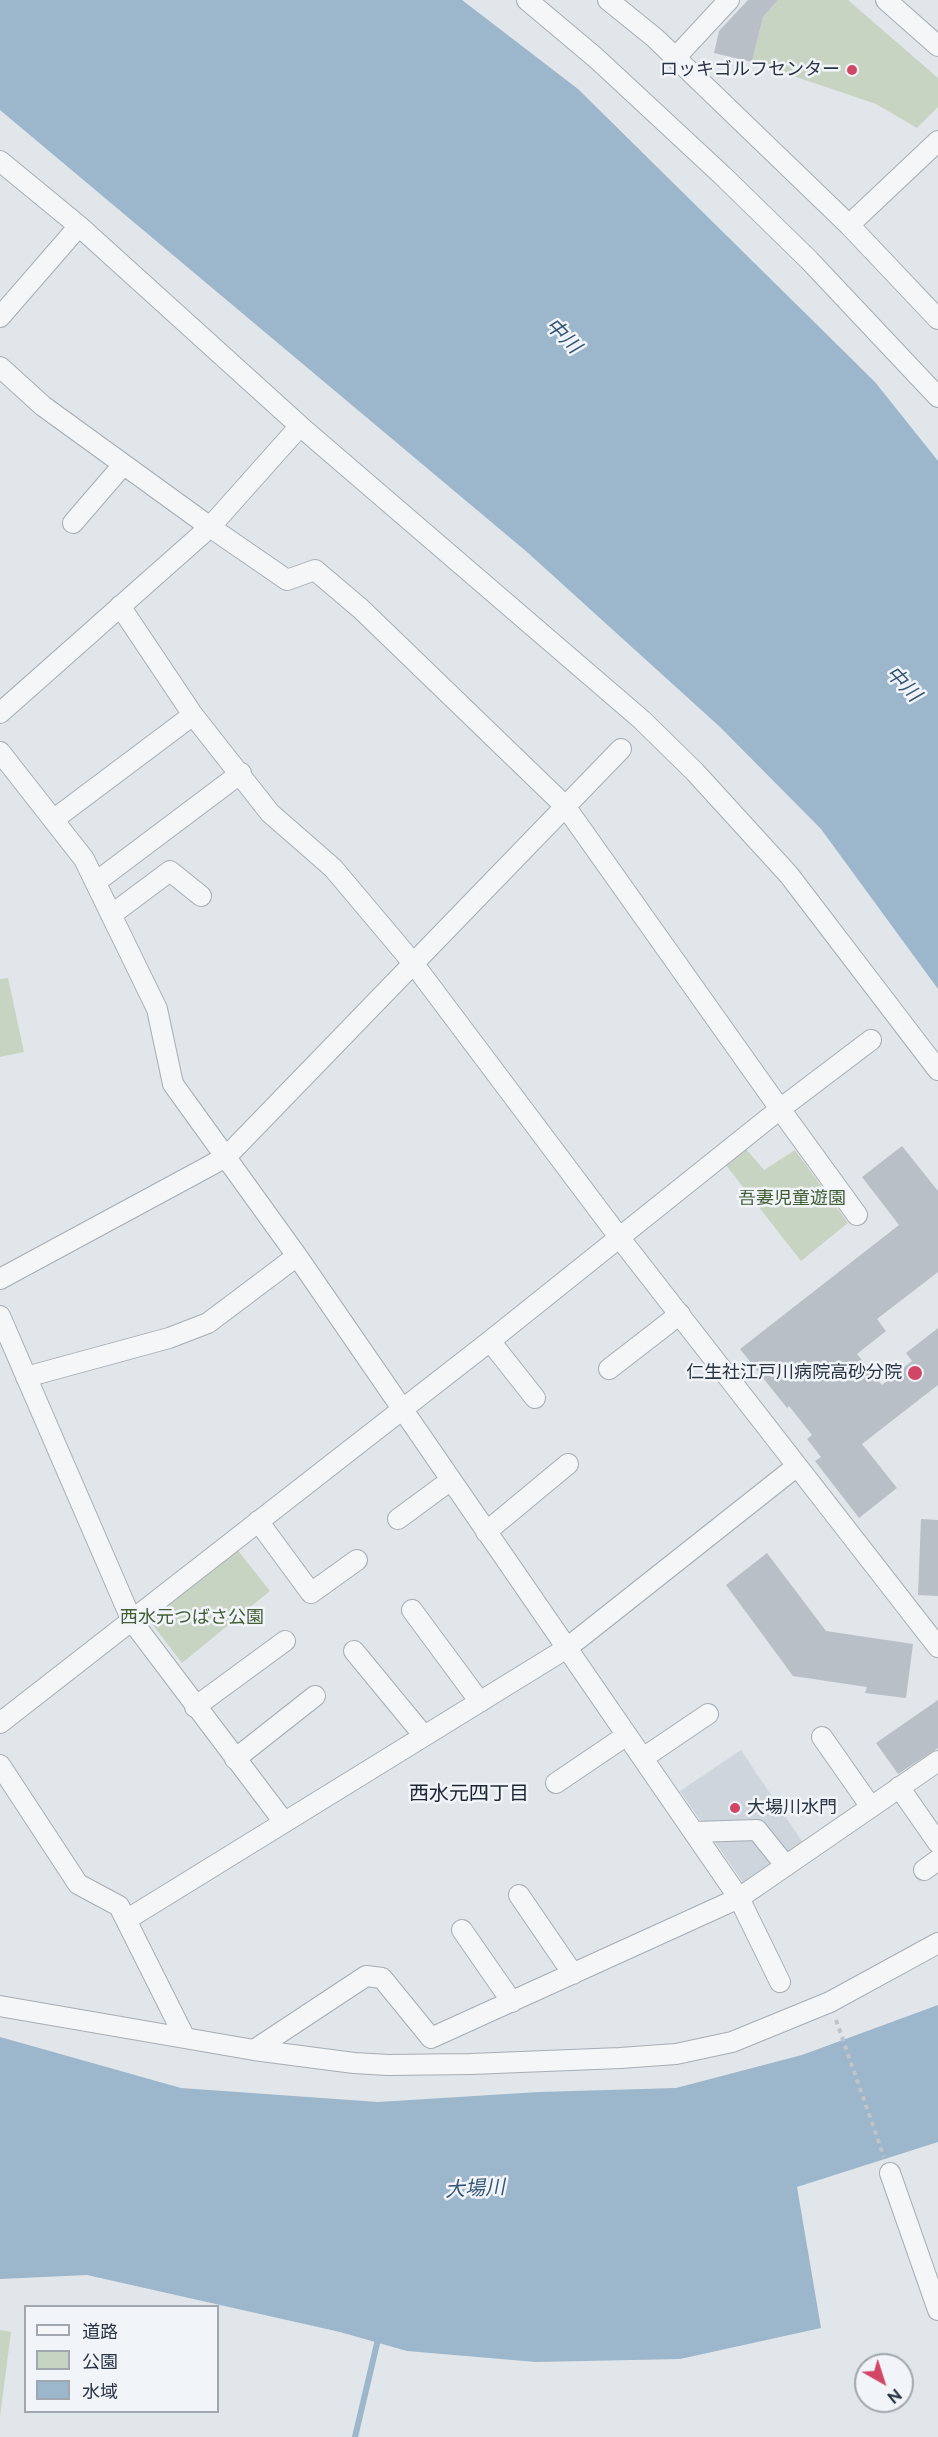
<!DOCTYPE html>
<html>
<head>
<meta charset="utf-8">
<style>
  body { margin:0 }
  #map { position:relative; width:938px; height:2437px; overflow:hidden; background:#e1e6ea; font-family:Raleway,"Noto Sans JP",sans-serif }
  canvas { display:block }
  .legend { position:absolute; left:24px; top:2305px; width:195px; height:108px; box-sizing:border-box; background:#f1f4f8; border:2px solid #a1a7af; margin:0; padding:8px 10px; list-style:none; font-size:18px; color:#293442 }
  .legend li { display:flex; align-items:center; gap:12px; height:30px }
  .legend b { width:30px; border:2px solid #a1a7af }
  .north { position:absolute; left:854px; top:2353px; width:60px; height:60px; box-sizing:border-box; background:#f1f4f8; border:2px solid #a1a7af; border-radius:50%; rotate:141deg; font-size:16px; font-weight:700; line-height:24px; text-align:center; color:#293442 }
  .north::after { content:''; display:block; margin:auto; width:21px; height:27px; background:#d14565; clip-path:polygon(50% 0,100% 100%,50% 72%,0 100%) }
</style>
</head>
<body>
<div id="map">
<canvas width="938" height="2437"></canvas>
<ul class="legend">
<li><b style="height:8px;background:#f4f6f8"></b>道路</li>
<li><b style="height:16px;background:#c8d4c2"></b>公園</li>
<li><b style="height:16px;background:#9cb6cb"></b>水域</li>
</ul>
<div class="north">N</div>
</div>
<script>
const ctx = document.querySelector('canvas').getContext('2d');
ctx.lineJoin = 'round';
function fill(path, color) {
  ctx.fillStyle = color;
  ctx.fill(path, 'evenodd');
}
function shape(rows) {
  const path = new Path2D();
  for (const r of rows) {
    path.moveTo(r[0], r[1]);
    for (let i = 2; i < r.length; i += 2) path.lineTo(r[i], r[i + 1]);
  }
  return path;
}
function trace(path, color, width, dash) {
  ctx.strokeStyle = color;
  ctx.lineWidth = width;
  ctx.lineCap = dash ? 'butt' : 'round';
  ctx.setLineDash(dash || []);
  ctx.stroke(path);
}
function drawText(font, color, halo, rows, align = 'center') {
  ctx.font = font + ' Raleway,"Noto Sans JP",sans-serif';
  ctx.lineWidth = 5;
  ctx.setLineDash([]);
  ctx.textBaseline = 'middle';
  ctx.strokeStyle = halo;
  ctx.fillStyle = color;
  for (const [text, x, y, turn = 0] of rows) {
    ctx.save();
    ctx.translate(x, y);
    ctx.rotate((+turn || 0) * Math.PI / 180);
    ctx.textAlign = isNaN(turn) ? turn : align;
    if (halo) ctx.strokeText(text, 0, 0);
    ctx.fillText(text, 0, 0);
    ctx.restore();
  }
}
fill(shape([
  [741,1750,803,1843,744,1884,680,1791]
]), '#cfd5dc');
fill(shape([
  [778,0,848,0,938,78,938,107,917,128,876,104,752,62,763,17],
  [8,978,24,1052,0,1057,0,979],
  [746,1149,764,1170,795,1150,848,1223,801,1261,725,1164],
  [236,1548,270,1591,182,1663,146,1616],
  [0,2330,11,2332,0,2417]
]), '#c8d4c2');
fill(shape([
  [0,0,462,0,578,89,875,382,938,461,938,989,821,829,720,727,527,552,0,110],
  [938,2005,938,2142,797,2187,821,2328,680,2359,536,2362,407,2351,340,2332,87,2275,0,2279,0,2037,181,2088,378,2102,539,2092,676,2088,802,2055]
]), '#9cb6cb');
trace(shape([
  [355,2437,379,2335]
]), '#9cb6cb', 6);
fill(shape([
  [748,0,778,0,763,17,752,62,714,53,719,31],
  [902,1146,938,1191,938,1272,877,1319,886,1331,857,1354,882,1385,912,1361,906,1353,938,1328,938,1385,862,1444,897,1488,859,1518,815,1461,821,1457,807,1439,812,1435,789,1406,787,1408,740,1349,899,1225,862,1177],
  [921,1519,938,1520,938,1596,918,1595],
  [767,1553,826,1631,913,1644,906,1698,865,1693,867,1687,793,1676,726,1585],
  [938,1700,938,1748,898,1774,876,1743]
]), '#b9bfc7');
const minor = shape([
  [527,0,596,58,723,176,809,260,938,397],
  [608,0,655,38,849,225,938,319],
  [886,0,938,46],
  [675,58,729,0],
  [0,161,79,226,300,426,642,720,695,772,789,875,938,1070],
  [849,225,938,141],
  [0,317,79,226],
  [0,367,43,406,210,527,300,426],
  [73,523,123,465],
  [120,606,193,715,270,813,333,868,413,963,619,1237,938,1647],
  [0,713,210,527,287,580,315,570,361,609,565,806,780,1109,490,1341,0,1723],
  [0,752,84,859,157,1009,173,1084,297,1256,739,1898,780,1982],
  [53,820,193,715],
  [96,882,241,773],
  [111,915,170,871,201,896],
  [857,1215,780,1109,871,1040],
  [0,1279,226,1157,621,749],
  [0,1316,132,1621,284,1822],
  [490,1341,535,1398],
  [609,1369,680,1314],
  [26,1377,169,1338,208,1323,297,1256],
  [398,1519,451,1480],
  [258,1521,311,1593,357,1560],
  [486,1532,568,1464],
  [412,1610,480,1702],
  [354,1651,424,1736],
  [195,1707,285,1641],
  [822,1737,871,1807],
  [643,1758,708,1714],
  [235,1759,315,1696],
  [0,1765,78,1884,119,1906,126,1920],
  [556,1783,627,1735],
  [899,1787,938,1843],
  [694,1832,757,1830,786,1866],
  [924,1870,938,1860],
  [519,1895,573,1974],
  [462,1930,512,2002],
  [0,2006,254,2050,354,2063,388,2065,471,2064,620,2058,676,2054,732,2042,830,2002,938,1943],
  [184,2036,126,1920,567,1648,797,1466],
  [254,2050,366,1976,382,1978,431,2038,739,1898,938,1761],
  [890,2173,938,2310]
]);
trace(minor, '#a6adb4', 22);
trace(shape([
  [836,2020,884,2157]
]), '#bfc4c9', 4, [4.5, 4.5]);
trace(minor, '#f4f6f8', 20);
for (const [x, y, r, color] of [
  [852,70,6,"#d14565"],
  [915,1373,8,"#d14565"],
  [735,1808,6,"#d14565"]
]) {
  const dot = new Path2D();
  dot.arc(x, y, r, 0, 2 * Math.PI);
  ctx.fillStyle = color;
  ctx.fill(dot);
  trace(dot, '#f1f4f8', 2);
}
drawText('18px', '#293442', '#f1f4f8', [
  ["ロッキゴルフセンター",840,70],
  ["仁生社江戸川病院高砂分院",902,1373],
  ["大場川水門",747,1808,"left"]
], 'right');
drawText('18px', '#415e36', '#f1f4f8', [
  ["吾妻児童遊園",792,1199],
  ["西水元つばさ公園",192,1618]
]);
drawText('italic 20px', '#335677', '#f1f4f8', [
  ["中川",563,336,45],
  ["中川",903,684,46],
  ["大場川",475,2189,-3]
]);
drawText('20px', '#1b2533', '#f1f4f8', [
  ["西水元四丁目",469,1794]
]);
</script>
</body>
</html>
